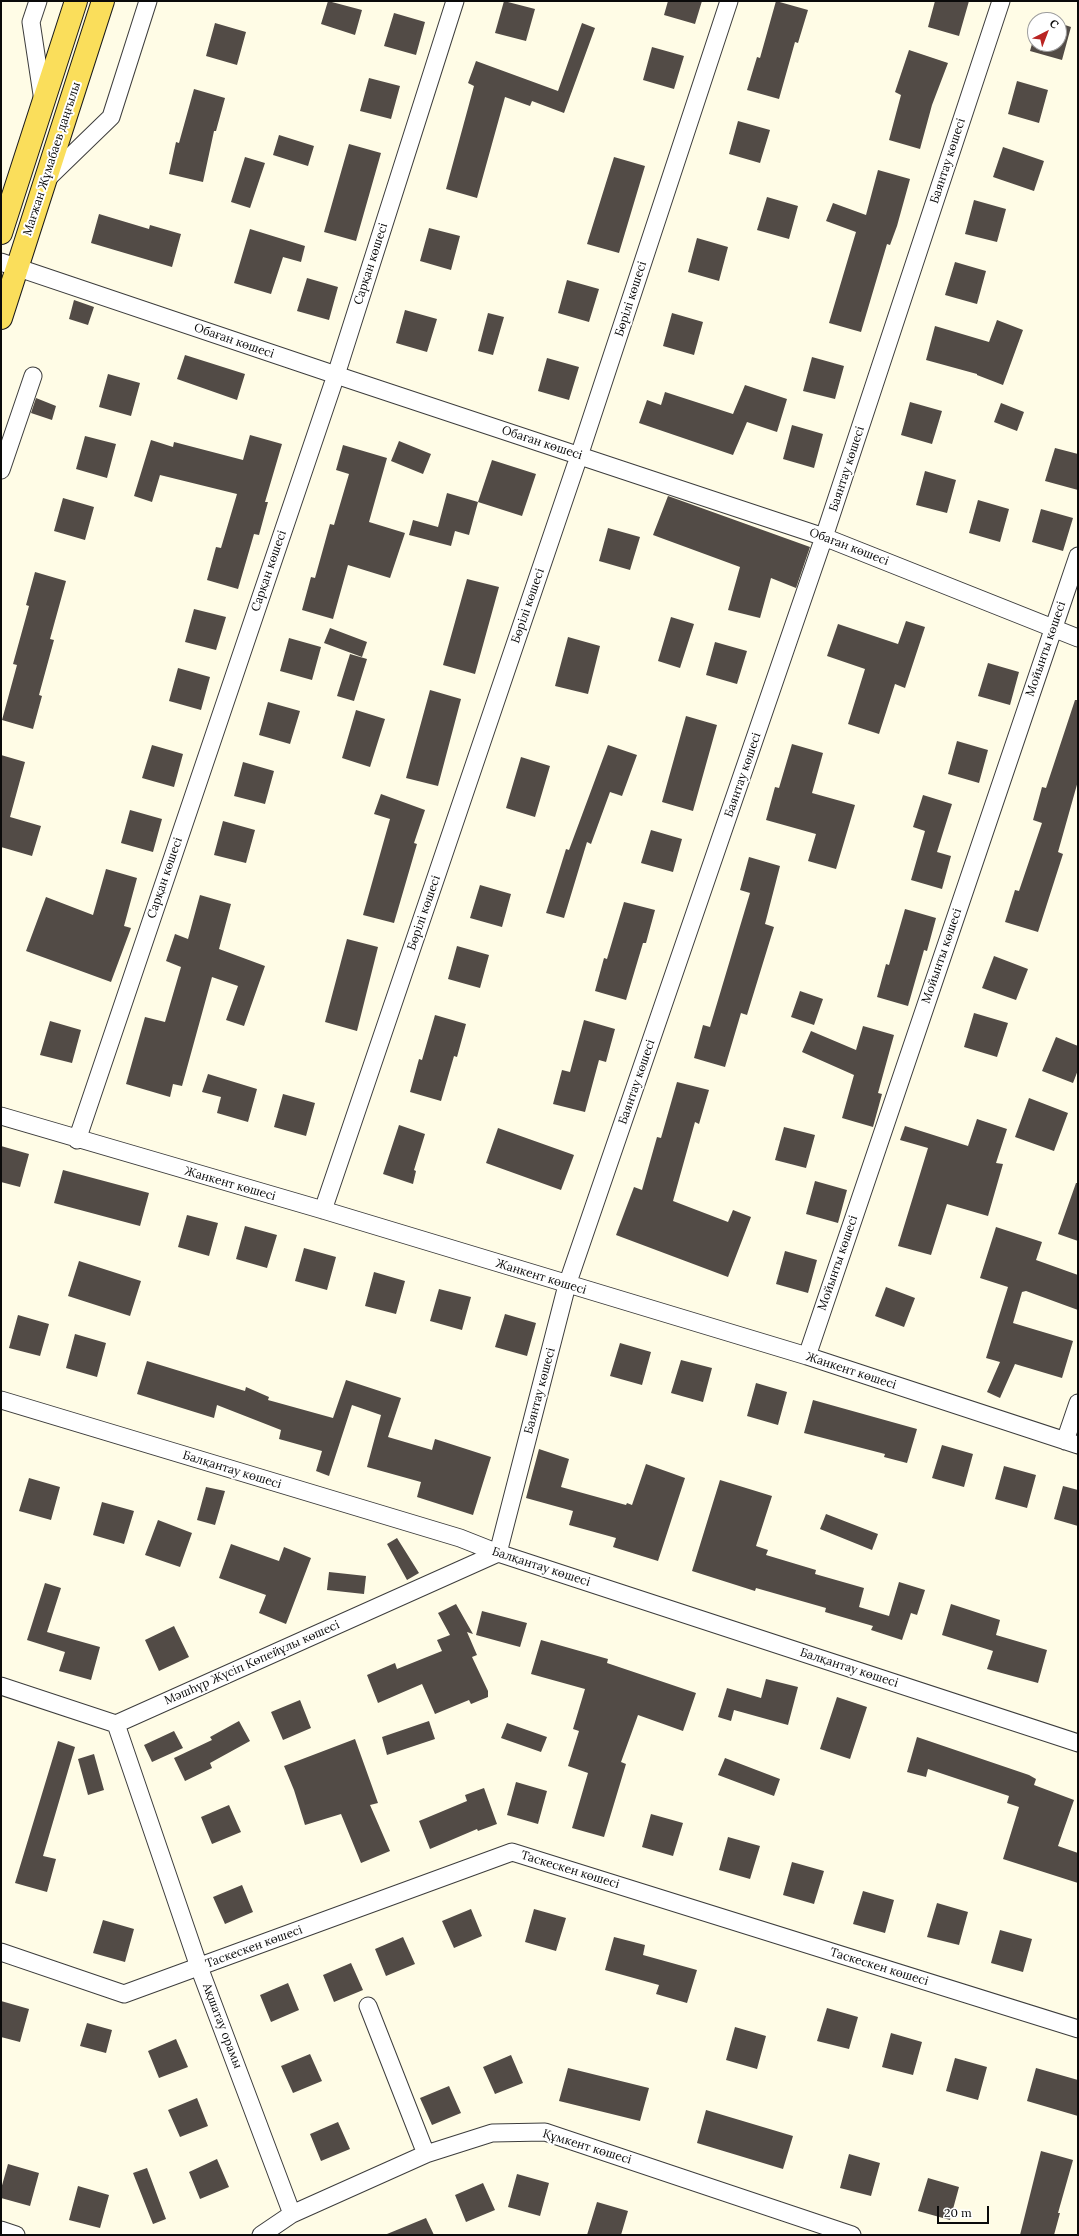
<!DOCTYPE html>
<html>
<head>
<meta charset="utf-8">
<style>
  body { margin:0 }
  #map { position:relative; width:1079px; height:2236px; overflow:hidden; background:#fffce6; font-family:Lora,serif }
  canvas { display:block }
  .frame { position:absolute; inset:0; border:2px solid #0a0a0a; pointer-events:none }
  .north { position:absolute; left:1027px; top:12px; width:40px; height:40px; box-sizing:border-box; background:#fff; border:1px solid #9d9d9d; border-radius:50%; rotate:42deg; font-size:11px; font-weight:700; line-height:16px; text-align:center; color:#0a0a0a }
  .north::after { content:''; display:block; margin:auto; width:14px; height:18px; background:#b92422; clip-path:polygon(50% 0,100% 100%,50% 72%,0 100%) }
  .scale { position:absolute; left:937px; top:2206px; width:52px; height:18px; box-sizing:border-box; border:2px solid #0a0a0a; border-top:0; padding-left:5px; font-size:12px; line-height:14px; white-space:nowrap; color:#0a0a0a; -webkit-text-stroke:3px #fff; paint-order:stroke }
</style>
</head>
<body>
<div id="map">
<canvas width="1079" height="2236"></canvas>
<div class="frame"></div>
<div class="north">С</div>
<div class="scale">20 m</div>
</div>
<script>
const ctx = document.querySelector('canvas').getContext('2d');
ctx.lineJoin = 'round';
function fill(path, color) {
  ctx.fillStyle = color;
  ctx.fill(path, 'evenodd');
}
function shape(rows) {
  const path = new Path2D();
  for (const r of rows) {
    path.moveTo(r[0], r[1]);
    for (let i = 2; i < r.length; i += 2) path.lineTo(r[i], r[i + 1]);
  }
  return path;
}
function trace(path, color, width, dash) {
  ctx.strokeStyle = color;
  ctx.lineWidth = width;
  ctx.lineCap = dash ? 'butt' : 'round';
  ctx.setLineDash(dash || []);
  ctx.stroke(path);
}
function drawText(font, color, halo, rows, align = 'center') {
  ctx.font = font + ' Lora,serif';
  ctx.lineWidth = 4;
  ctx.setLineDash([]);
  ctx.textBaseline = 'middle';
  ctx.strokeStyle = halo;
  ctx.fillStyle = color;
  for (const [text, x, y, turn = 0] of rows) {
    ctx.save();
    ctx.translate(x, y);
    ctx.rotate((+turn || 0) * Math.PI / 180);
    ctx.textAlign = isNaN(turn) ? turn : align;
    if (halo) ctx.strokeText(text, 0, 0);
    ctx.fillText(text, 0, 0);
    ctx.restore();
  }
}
fill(shape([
  [328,1,362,10,355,35,321,24],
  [504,1,535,9,526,41,495,33],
  [668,1,702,1,695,24,664,15],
  [776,1,808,10,798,43,795,42,779,99,747,90,757,57,760,58],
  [935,1,969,1,959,36,928,27],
  [394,13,425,22,416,55,384,46],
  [215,23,246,32,237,65,206,56],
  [582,23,595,28,564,113,532,101,530,106,505,97,477,198,446,189,474,86,468,83,476,61,558,91],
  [1059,23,1071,27,1062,60,1030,51,1035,33,1035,44,1059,44],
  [652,47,684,56,674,89,643,80],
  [909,50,948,63,932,105,920,149,889,140,901,95,895,92],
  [369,78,400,86,391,119,360,111],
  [1017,81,1048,90,1039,123,1008,114],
  [194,89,225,98,216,131,214,131,203,182,169,174,176,142,179,143],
  [738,121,770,130,760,163,729,154],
  [279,135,314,146,308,166,273,155],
  [349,144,381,153,356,241,324,232],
  [1003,147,1044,161,1034,191,993,177],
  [245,157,265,163,250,208,231,202],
  [614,157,645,166,619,253,587,244],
  [878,170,910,179,897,226,890,245,887,244,861,332,829,323,856,232,826,221,833,203,866,215],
  [767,197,798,206,789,239,757,230],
  [974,200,1006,209,997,242,965,234],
  [99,214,149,229,150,225,181,234,172,267,91,243],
  [429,228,460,236,451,270,420,261],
  [250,229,305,246,301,262,283,257,271,294,234,283],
  [697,238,728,247,719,281,688,272],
  [955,262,986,271,977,304,945,295],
  [307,278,338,287,329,320,297,311],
  [567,280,599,289,589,322,558,313],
  [74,300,94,307,88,325,69,319],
  [405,310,437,319,427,352,396,343],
  [488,313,504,317,493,355,478,351],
  [672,313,703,322,694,355,663,346],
  [997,320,1023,330,1003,385,977,375,977,374,926,360,935,326,989,342],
  [185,355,245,374,237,400,177,379],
  [812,357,844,366,835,399,803,391],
  [547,358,579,367,569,400,538,391],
  [108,374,140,383,131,416,99,407],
  [745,385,787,399,777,432,747,422,733,455,639,423,647,400,661,405,665,392,733,414],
  [36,398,56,406,52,420,31,413],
  [910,402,942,411,932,444,901,435],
  [1001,403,1024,412,1017,431,994,422],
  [792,425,823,434,814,468,783,459],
  [250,435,282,444,265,502,268,502,259,535,254,534,238,589,207,580,216,547,221,548,237,494,160,475,152,502,134,496,151,440,173,447,174,442,243,460],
  [85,436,116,444,107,478,76,469],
  [399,441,431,454,423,474,391,461],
  [343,445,387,458,369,522,405,533,390,578,348,565,333,619,302,610,311,577,315,578,330,524,334,525,349,474,336,470],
  [1055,448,1078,454,1078,490,1045,481],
  [492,460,536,474,522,516,478,502],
  [925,471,956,480,947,513,916,505],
  [447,493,478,502,469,535,455,531,451,546,409,535,413,520,438,527],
  [668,496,810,547,796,588,771,578,760,618,728,610,740,567,653,535],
  [63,498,94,507,85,540,54,531],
  [978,500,1009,509,1000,542,969,533],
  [1041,509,1073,518,1063,551,1032,542],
  [608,528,640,537,630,570,599,561],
  [35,572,66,581,50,639,54,640,39,695,42,696,33,729,2,720,17,665,13,664,29,606,26,605],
  [467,579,499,587,475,674,443,665],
  [194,609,226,617,216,650,185,642],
  [671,617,694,624,680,668,658,661],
  [906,621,925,627,905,688,895,684,879,734,848,724,865,669,827,656,838,624,898,644],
  [330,628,367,642,362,657,324,643],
  [568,637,600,646,588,694,555,686],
  [289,638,321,647,312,680,280,671],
  [715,642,747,651,737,684,706,675],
  [350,654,367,659,354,701,337,696],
  [988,663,1019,672,1010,705,978,696],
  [178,668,210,677,201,710,169,701],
  [430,690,461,699,438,786,406,778],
  [1075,700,1078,700,1078,781,1058,852,1063,854,1038,932,1005,922,1015,890,1019,891,1042,823,1033,820,1042,787,1046,788],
  [268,702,300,711,290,744,259,735],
  [356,710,385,719,370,767,342,758],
  [686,716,717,725,693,811,662,802],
  [957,741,988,750,979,783,948,774],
  [792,744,823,753,812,793,855,805,836,869,808,861,816,834,766,820,775,787,779,788],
  [152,745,183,754,174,787,142,778],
  [608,745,637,755,622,796,610,792,591,844,587,842,564,918,546,913,566,849,569,850],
  [1,755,25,762,10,817,41,826,32,856,1,847],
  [521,757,550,766,535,817,506,808],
  [243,762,274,771,265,804,234,796],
  [381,794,425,810,414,843,417,844,394,923,363,915,390,819,374,814],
  [923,795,952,804,937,852,951,856,942,889,911,880,925,831,913,827],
  [130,810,162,819,153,852,121,843],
  [223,821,255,830,246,863,214,855],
  [651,830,682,839,673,872,641,863],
  [749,857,780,866,765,924,774,927,747,1015,741,1013,725,1067,694,1058,703,1025,710,1027,750,893,740,890],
  [106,869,137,878,124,926,131,928,111,982,26,951,46,897,93,915],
  [480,885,511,894,502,927,470,918],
  [200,895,231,904,219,949,265,966,244,1026,226,1020,238,986,212,977,182,1086,173,1084,170,1097,126,1084,145,1017,165,1022,181,967,166,961,175,934,188,939],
  [624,902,655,910,646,943,643,943,626,1000,595,991,604,958,607,959],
  [905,909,936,918,927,951,924,950,908,1006,877,997,886,964,889,965],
  [347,939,378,947,357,1031,325,1022],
  [457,946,489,955,480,988,448,979],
  [994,956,1028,969,1016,1000,982,988],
  [800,991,823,999,814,1025,791,1017],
  [974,1013,1008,1023,997,1057,964,1047],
  [435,1015,466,1024,457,1057,454,1056,441,1101,410,1092,419,1059,422,1060],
  [584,1020,615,1029,606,1062,599,1060,585,1112,553,1104,562,1070,570,1072],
  [50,1021,81,1030,72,1063,40,1055],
  [863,1026,894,1035,878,1093,882,1094,873,1127,842,1118,854,1075,802,1052,811,1031,856,1050],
  [1056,1037,1078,1046,1078,1070,1073,1083,1042,1071],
  [208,1074,257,1089,248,1122,217,1113,221,1097,202,1092],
  [677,1082,709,1090,699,1124,695,1122,673,1201,728,1222,733,1210,751,1217,728,1277,616,1235,634,1187,642,1190,657,1137,661,1138],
  [283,1094,315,1103,306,1136,274,1127],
  [1029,1098,1068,1113,1054,1151,1015,1137],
  [977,1119,1007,1129,996,1163,1003,1164,988,1216,947,1204,931,1255,898,1246,928,1148,900,1140,905,1126,968,1146],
  [399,1125,425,1134,414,1170,416,1171,413,1184,383,1174],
  [784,1127,815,1135,806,1168,775,1160],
  [498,1128,574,1155,561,1190,486,1163],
  [1,1146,29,1154,20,1187,1,1182],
  [63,1170,149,1193,140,1226,54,1203],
  [815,1181,847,1190,838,1223,806,1214],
  [1076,1183,1078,1183,1078,1241,1058,1234],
  [187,1215,218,1223,209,1256,178,1247],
  [245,1226,277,1235,267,1268,236,1259],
  [996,1227,1042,1242,1036,1260,1078,1275,1078,1310,1026,1291,1022,1292,1013,1323,1073,1341,1062,1378,1015,1364,1000,1398,987,1392,1000,1362,986,1358,1008,1287,980,1278],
  [304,1248,336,1257,327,1290,295,1281],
  [785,1251,817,1260,808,1293,776,1284],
  [79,1261,141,1281,130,1316,68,1296],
  [374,1272,405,1281,396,1314,365,1306],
  [886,1287,915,1298,904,1327,875,1316],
  [439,1289,471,1297,462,1330,430,1321],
  [505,1314,536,1323,527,1356,495,1347],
  [18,1315,49,1324,40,1356,9,1348],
  [75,1334,106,1343,97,1377,66,1368],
  [620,1343,651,1352,642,1385,610,1376],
  [681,1360,712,1368,703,1402,671,1393],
  [147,1361,245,1391,246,1387,269,1397,268,1400,333,1418,346,1380,401,1398,388,1437,432,1450,435,1439,491,1457,473,1515,417,1497,421,1482,367,1467,381,1415,352,1405,329,1476,316,1471,322,1451,279,1439,281,1430,217,1405,214,1418,137,1394],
  [756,1383,787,1392,778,1425,747,1416],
  [813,1400,917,1429,907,1463,884,1457,885,1454,804,1433],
  [942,1445,973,1454,964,1487,932,1478],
  [539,1449,569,1459,561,1487,626,1505,627,1503,632,1505,646,1464,685,1478,658,1561,613,1547,616,1538,569,1525,573,1511,526,1498],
  [1004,1466,1036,1475,1027,1508,995,1499],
  [29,1478,60,1487,51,1520,19,1511],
  [720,1480,772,1496,756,1546,768,1550,766,1555,816,1570,815,1574,864,1588,859,1607,889,1616,899,1582,925,1590,917,1615,911,1613,902,1640,871,1630,873,1626,825,1612,826,1608,756,1588,755,1591,692,1571],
  [1063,1486,1078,1490,1078,1526,1054,1519],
  [206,1487,225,1491,215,1525,197,1520],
  [102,1502,134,1511,124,1544,93,1535],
  [826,1514,878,1534,872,1550,820,1529],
  [158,1520,192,1533,180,1567,145,1555],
  [397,1538,419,1573,407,1580,387,1544],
  [231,1544,279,1561,284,1547,311,1558,286,1624,259,1613,266,1595,219,1578],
  [329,1572,366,1576,364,1594,327,1590],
  [45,1583,61,1588,47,1632,100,1647,91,1680,59,1671,65,1652,27,1640],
  [456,1604,473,1634,467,1632,477,1655,472,1657,488,1691,488,1697,471,1704,469,1700,435,1714,422,1684,378,1703,367,1675,395,1663,397,1669,442,1651,437,1640,450,1635,438,1613],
  [951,1604,1000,1620,996,1635,1047,1650,1038,1683,987,1669,993,1651,942,1635],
  [482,1611,527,1623,520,1647,476,1635],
  [174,1626,189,1657,159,1671,145,1640],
  [541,1640,608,1659,607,1663,696,1693,683,1731,638,1715,621,1762,626,1764,604,1837,572,1828,588,1773,568,1766,579,1731,573,1729,585,1689,531,1674],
  [766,1679,798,1687,788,1725,734,1710,731,1721,718,1717,727,1688,761,1698],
  [837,1697,867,1707,850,1759,820,1749],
  [300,1700,311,1728,283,1740,271,1712],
  [239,1721,250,1741,210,1763,212,1768,185,1781,174,1758,212,1740,210,1737],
  [429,1721,435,1739,387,1755,382,1737],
  [507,1723,547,1737,541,1752,501,1738],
  [174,1731,183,1748,152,1762,144,1745],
  [917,1737,1029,1775,1036,1779,1034,1785,1074,1800,1058,1846,1078,1853,1078,1883,1003,1859,1019,1807,1007,1803,1009,1796,928,1769,926,1777,907,1772],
  [355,1739,378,1803,370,1805,390,1851,361,1863,341,1814,305,1825,294,1790,284,1766],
  [58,1741,75,1747,43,1856,56,1859,47,1892,15,1883],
  [94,1754,104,1790,88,1795,78,1759],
  [725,1758,780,1779,774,1796,718,1775],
  [516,1782,547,1791,538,1824,507,1815],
  [484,1788,497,1824,478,1831,477,1829,430,1849,419,1821,467,1801,465,1795],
  [229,1805,241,1832,212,1844,201,1817],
  [651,1814,683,1823,673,1856,642,1847],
  [728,1837,760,1846,750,1879,719,1870],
  [792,1862,824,1871,814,1904,783,1895],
  [242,1885,253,1912,225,1924,213,1897],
  [863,1891,894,1900,885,1933,853,1924],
  [937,1903,968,1912,959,1945,927,1937],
  [471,1909,482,1936,454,1948,442,1921],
  [534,1909,566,1918,556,1951,525,1942],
  [103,1920,134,1929,125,1962,93,1953],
  [1000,1930,1032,1939,1023,1972,991,1963],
  [403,1937,415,1964,386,1976,375,1949],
  [614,1937,645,1945,643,1955,697,1970,687,2003,656,1994,659,1985,605,1970],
  [351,1963,363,1990,334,2002,323,1975],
  [288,1983,299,2010,271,2022,260,1995],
  [1,2001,29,2009,20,2042,1,2037],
  [827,2008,858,2017,849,2049,817,2041],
  [87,2023,112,2030,106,2053,80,2046],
  [735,2027,766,2036,757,2069,726,2060],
  [891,2033,922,2042,913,2075,882,2067],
  [176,2039,188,2067,159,2078,148,2051],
  [310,2054,322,2081,293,2093,281,2066],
  [511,2055,523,2083,495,2094,483,2067],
  [955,2058,987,2067,978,2100,946,2091],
  [568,2068,649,2088,640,2121,559,2101],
  [1036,2068,1078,2080,1078,2116,1027,2101],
  [449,2086,461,2113,432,2125,420,2098],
  [197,2098,208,2126,180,2137,168,2110],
  [706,2110,793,2136,783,2169,697,2143],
  [338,2122,350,2149,321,2161,310,2134],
  [1041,2151,1073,2160,1058,2213,1060,2213,1054,2235,1020,2235],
  [849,2154,880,2163,871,2196,840,2188],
  [217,2159,229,2187,200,2199,189,2172],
  [8,2164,39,2173,30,2206,1,2198,1,2189],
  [147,2168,166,2219,153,2224,133,2173],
  [517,2174,549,2183,540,2216,508,2207],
  [928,2178,959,2187,950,2220,918,2211],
  [483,2183,495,2210,466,2222,455,2195],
  [78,2186,109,2195,100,2228,69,2220],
  [597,2202,628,2211,621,2235,587,2235],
  [426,2218,434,2235,387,2235,387,2234]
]), '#524b46');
const minor = shape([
  [38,1,31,22,43,101],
  [46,180,111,117,148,1],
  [1,262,336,375,824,537,1078,638],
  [1,470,33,376],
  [1,1116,323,1210,807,1356,1078,1445],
  [77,1140,336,375,455,1],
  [323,1210,579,456,729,1],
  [807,1356,1078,556],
  [1,1400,460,1538,498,1553,1078,1743],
  [1065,1441,1078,1403],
  [1,1686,116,1724,498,1553,567,1285,824,537,1001,1],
  [116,1724,199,1967,292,2214],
  [1,1952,124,1994,512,1852,1078,2029],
  [368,2006,426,2154],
  [1,2230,16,2235],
  [261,2235,292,2214,426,2154,492,2133,545,2132,852,2235]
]);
const major = shape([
  [1,233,76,1],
  [1,318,103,1]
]);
trace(minor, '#3d3d3d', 19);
trace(major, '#1b1b1b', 24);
trace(minor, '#fff', 17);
trace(major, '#fade5b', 22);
drawText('12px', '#0a0a0a', '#fff', [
  ["Мағжан Жұмабаев даңғылы",52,159,-72],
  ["Баянтау көшесі",948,161,-72],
  ["Сарқан көшесі",371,264,-72],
  ["Бөрілі көшесі",631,299,-72],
  ["Обаған көшесі",234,341,19],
  ["Обаған көшесі",542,443,18],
  ["Баянтау көшесі",847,469,-72],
  ["Обаған көшесі",849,547,21],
  ["Сарқан көшесі",269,571,-71],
  ["Бөрілі көшесі",528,606,-71],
  ["Мойынты көшесі",1046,649,-71],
  ["Баянтау көшесі",743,775,-71],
  ["Сарқан көшесі",165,878,-71],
  ["Бөрілі көшесі",424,913,-71],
  ["Мойынты көшесі",942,956,-71],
  ["Баянтау көшесі",637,1082,-71],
  ["Жанкент көшесі",230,1184,16],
  ["Мойынты көшесі",838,1263,-71],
  ["Жанкент көшесі",541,1277,17],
  ["Жанкент көшесі",851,1371,18],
  ["Баянтау көшесі",540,1391,-75],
  ["Балқантау көшесі",232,1470,17],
  ["Балқантау көшесі",541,1567,18],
  ["Мәшһүр Жүсіп Көпейұлы көшесі",252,1663,-24],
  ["Балқантау көшесі",849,1668,18],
  ["Таскескен көшесі",570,1870,17],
  ["Таскескен көшесі",254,1947,-20],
  ["Таскескен көшесі",879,1967,17],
  ["Ақшатау орамы",222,2026,69],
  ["Құмкент көшесі",587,2147,17]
]);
</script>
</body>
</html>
